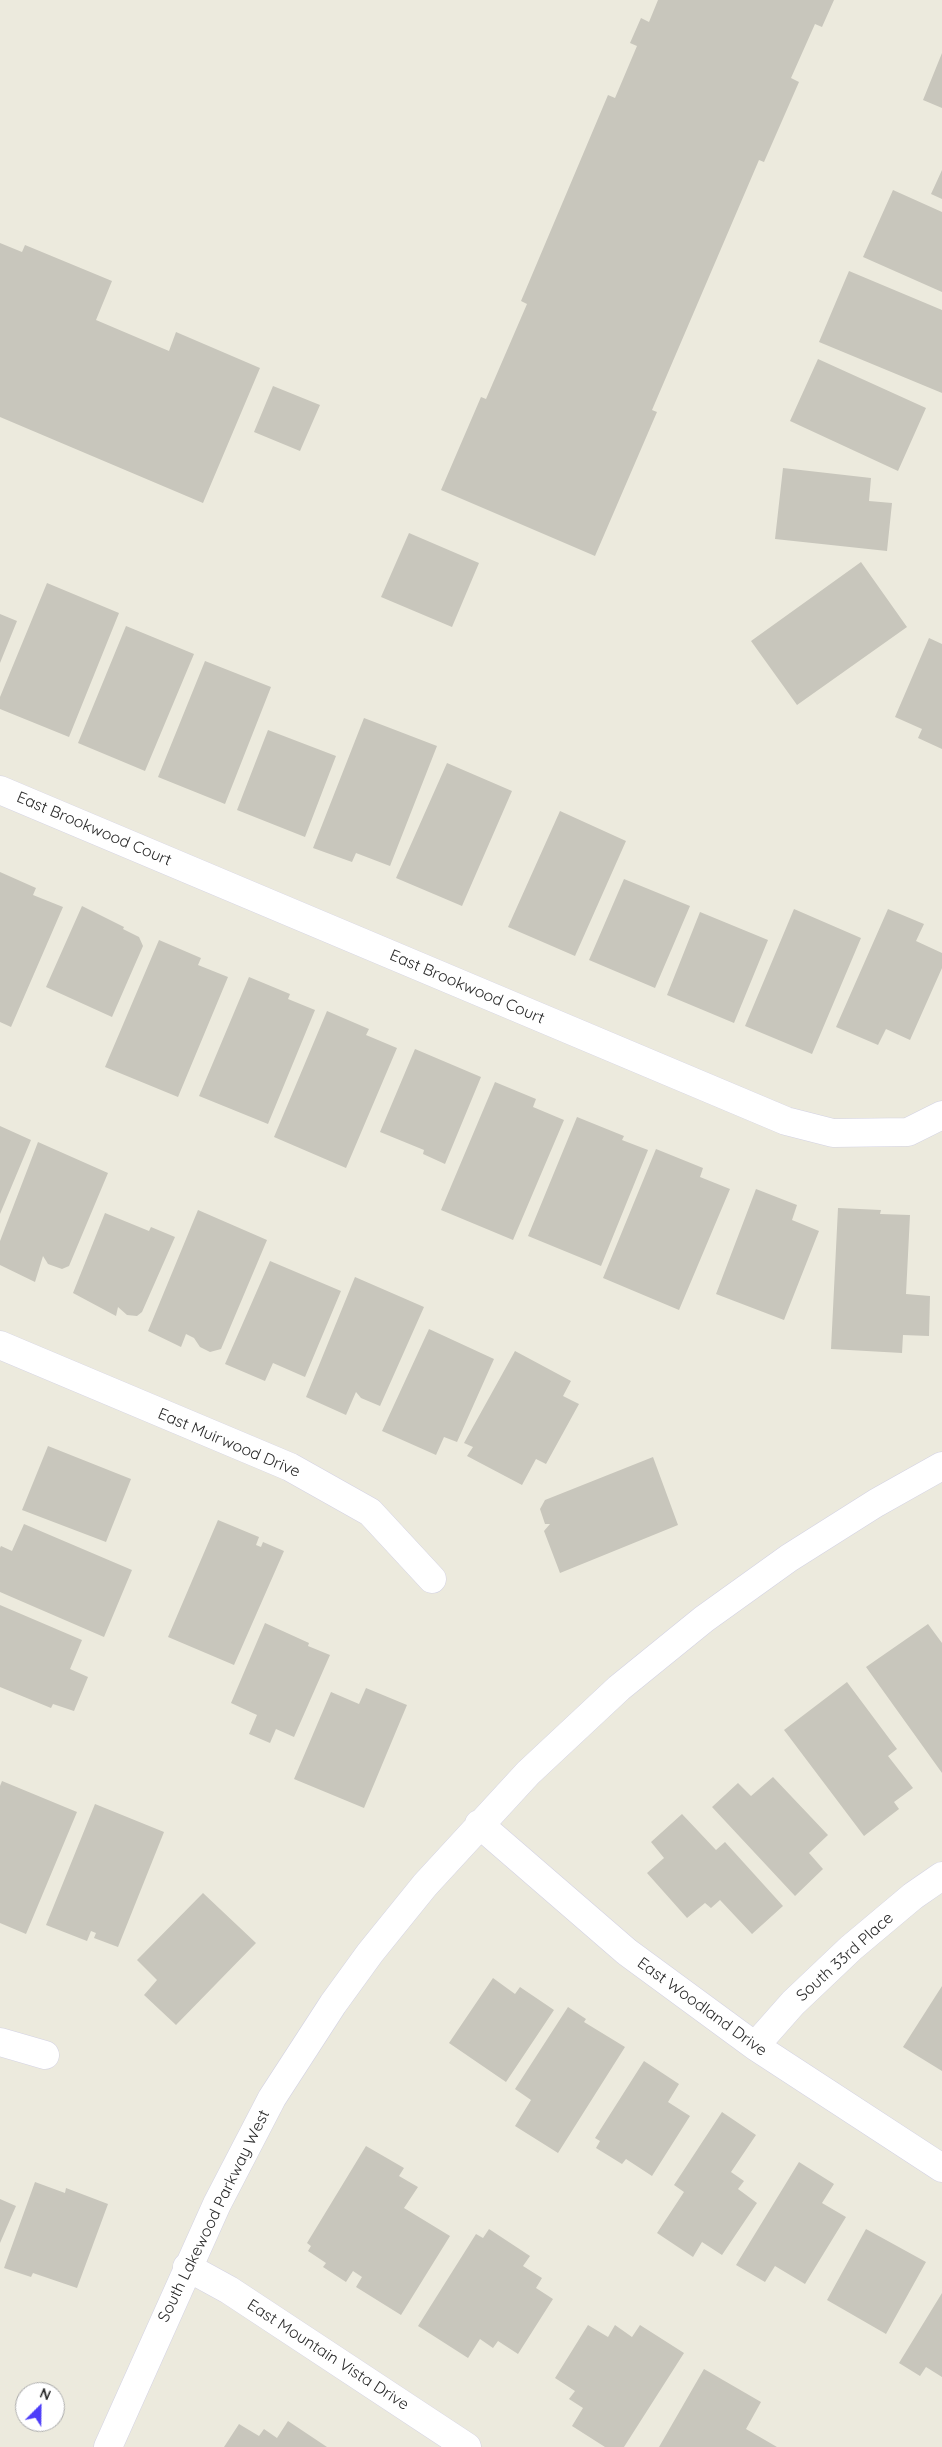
<!DOCTYPE html>
<html>
<head>
<meta charset="utf-8">
<style>
  body { margin:0 }
  #map { position:relative; width:942px; height:2447px; overflow:hidden; background:#eceadd; font-family:Quicksand,sans-serif }
  canvas { display:block }
  .north { position:absolute; left:15px; top:2382px; width:50px; height:50px; box-sizing:border-box; background:#fff; border:1px solid #aaa; border-radius:50%; rotate:23deg; font-size:14px; font-weight:700; line-height:20px; text-align:center; color:#2a2a2a }
  .north::after { content:''; display:block; margin:auto; width:18px; height:22px; background:#4d3df9; clip-path:polygon(50% 0,100% 100%,50% 72%,0 100%) }
</style>
</head>
<body>
<div id="map">
<canvas width="942" height="2447"></canvas>
<div class="north">N</div>
</div>
<script>
const ctx = document.querySelector('canvas').getContext('2d');
ctx.lineJoin = 'round';
function fill(path, color) {
  ctx.fillStyle = color;
  ctx.fill(path, 'evenodd');
}
function shape(rows) {
  const path = new Path2D();
  for (const r of rows) {
    path.moveTo(r[0], r[1]);
    for (let i = 2; i < r.length; i += 2) path.lineTo(r[i], r[i + 1]);
  }
  return path;
}
function trace(path, color, width, dash) {
  ctx.strokeStyle = color;
  ctx.lineWidth = width;
  ctx.lineCap = dash ? 'butt' : 'round';
  ctx.setLineDash(dash || []);
  ctx.stroke(path);
}
function drawText(font, color, halo, rows, align = 'center') {
  ctx.font = font + ' Quicksand,sans-serif';
  ctx.lineWidth = 5;
  ctx.setLineDash([]);
  ctx.textBaseline = 'middle';
  ctx.strokeStyle = halo;
  ctx.fillStyle = color;
  for (const [text, x, y, turn = 0] of rows) {
    ctx.save();
    ctx.translate(x, y);
    ctx.rotate((+turn || 0) * Math.PI / 180);
    ctx.textAlign = isNaN(turn) ? turn : align;
    if (halo) ctx.strokeText(text, 0, 0);
    ctx.fillText(text, 0, 0);
    ctx.restore();
  }
}
fill(shape([
  [658,0,834,0,822,27,815,24,791,78,799,82,764,162,759,160,652,410,657,412,595,556,441,490,481,397,486,399,527,304,521,301,608,95,615,98,637,46,630,43,641,18,649,22],
  [942,53,942,108,923,100],
  [942,170,942,199,931,194],
  [893,190,942,212,942,292,863,257],
  [0,243,22,252,25,245,112,281,96,320,169,351,176,332,260,368,203,503,0,417],
  [849,271,942,310,942,393,819,342],
  [818,359,926,408,898,471,790,421],
  [273,386,320,405,300,451,254,432],
  [783,468,871,478,869,501,892,503,887,551,775,539],
  [409,533,479,563,452,627,381,597],
  [861,562,907,627,797,705,751,641],
  [47,583,119,613,69,737,0,709,0,697],
  [0,614,17,621,0,663],
  [126,626,194,654,145,771,78,743],
  [929,638,942,644,942,749,918,738,922,729,895,717],
  [205,661,271,687,225,804,158,777],
  [364,718,437,746,390,866,356,853,352,862,313,848],
  [268,730,336,756,305,837,237,810],
  [447,763,512,791,462,906,396,878],
  [560,811,626,841,575,956,508,927],
  [0,872,36,888,33,895,63,907,11,1027,0,1022],
  [624,879,690,906,655,988,589,960],
  [82,906,124,927,123,929,139,937,143,946,112,1017,46,987],
  [794,909,861,938,812,1054,745,1026],
  [888,909,924,924,916,941,942,953,942,968,910,1040,886,1029,878,1045,836,1027],
  [700,912,768,940,734,1023,667,995],
  [159,940,201,958,198,965,228,977,178,1097,105,1067],
  [249,977,290,994,288,999,315,1010,268,1124,199,1096],
  [327,1011,369,1029,366,1035,397,1048,346,1168,274,1137],
  [415,1049,481,1077,445,1164,423,1154,424,1150,380,1132],
  [495,1082,536,1099,533,1107,564,1120,513,1240,441,1210],
  [577,1117,624,1136,622,1140,648,1150,601,1266,528,1236],
  [0,1126,31,1140,0,1214],
  [38,1142,108,1173,69,1266,62,1269,48,1264,43,1256,35,1282,0,1265,0,1241],
  [656,1149,703,1168,700,1177,730,1189,679,1310,603,1278],
  [756,1189,797,1205,792,1220,819,1231,784,1320,716,1294],
  [838,1208,881,1210,880,1214,910,1215,906,1294,930,1296,929,1336,903,1335,902,1353,831,1349],
  [198,1210,267,1240,221,1349,210,1352,200,1347,194,1338,186,1334,181,1347,148,1331],
  [105,1213,149,1231,151,1227,175,1237,142,1312,137,1316,127,1315,118,1307,116,1316,73,1293],
  [270,1261,341,1291,305,1377,273,1363,265,1381,225,1364],
  [355,1277,424,1307,380,1406,361,1398,356,1392,346,1415,306,1397],
  [429,1329,494,1359,457,1442,444,1437,436,1455,382,1431],
  [515,1351,571,1381,563,1396,579,1404,546,1464,536,1459,522,1485,467,1456,473,1447,464,1443],
  [48,1446,131,1479,106,1542,22,1510],
  [653,1457,678,1525,560,1573,544,1531,550,1524,545,1524,540,1509,545,1500],
  [218,1520,259,1537,256,1545,261,1547,263,1542,284,1551,234,1665,168,1637],
  [24,1524,132,1570,104,1637,0,1592,0,1548,1,1546,12,1551],
  [0,1605,82,1640,70,1669,88,1677,74,1711,53,1704,51,1708,0,1687],
  [265,1623,309,1643,308,1646,330,1655,294,1737,276,1729,270,1743,249,1734,257,1715,231,1703],
  [928,1624,942,1643,942,1773,866,1667],
  [847,1682,897,1749,888,1756,913,1788,894,1802,899,1809,864,1836,784,1730],
  [366,1688,407,1705,364,1808,294,1779,331,1692,359,1704],
  [773,1777,828,1835,809,1853,823,1869,795,1896,712,1807,738,1783,751,1796],
  [2,1781,77,1812,26,1934,0,1923,0,1786],
  [95,1804,164,1832,118,1947,94,1938,96,1933,91,1931,87,1941,46,1925],
  [682,1814,716,1850,725,1842,783,1906,752,1934,720,1900,711,1908,705,1903,687,1918,647,1873,664,1858,651,1842],
  [203,1893,256,1943,176,2025,144,1995,157,1980,137,1960],
  [493,1978,515,1994,520,1987,554,2010,506,2082,449,2043],
  [942,1986,942,2071,903,2047],
  [568,2007,586,2019,584,2022,625,2047,558,2153,515,2126,531,2100,515,2089],
  [644,2061,679,2084,668,2102,690,2116,652,2176,626,2159,622,2164,596,2148,600,2141,595,2138],
  [722,2112,756,2135,731,2172,744,2181,738,2189,757,2203,722,2255,702,2242,693,2257,657,2233,684,2192,674,2185],
  [366,2146,404,2168,399,2176,418,2187,404,2208,450,2236,401,2315,356,2287,362,2277,353,2271,346,2282,323,2267,326,2263,308,2251,311,2246,307,2243],
  [799,2162,834,2184,822,2203,846,2217,805,2284,775,2266,765,2282,736,2265],
  [35,2182,65,2193,66,2188,108,2204,77,2288,33,2273,31,2277,4,2268],
  [0,2199,16,2206,0,2243],
  [489,2229,530,2256,523,2266,542,2278,536,2288,553,2299,518,2354,498,2341,493,2348,480,2339,468,2358,418,2326,476,2234,483,2238],
  [866,2229,926,2262,886,2334,827,2300],
  [942,2293,942,2377,926,2367,920,2376,899,2363],
  [588,2325,608,2337,615,2325,632,2337,640,2325,684,2353,624,2447,605,2447,572,2426,583,2408,569,2399,575,2391,555,2378],
  [704,2369,761,2402,746,2429,777,2447,659,2447],
  [288,2421,327,2447,224,2447,239,2424,259,2436,264,2429,277,2438]
]), '#c8c6bc');
const minor = shape([
  [0,790,786,1121,833,1133,908,1132,942,1115],
  [0,1345,290,1467,370,1512,432,1579],
  [479,1824,627,1952,755,2046,942,2168],
  [0,2042,45,2055],
  [755,2046,793,2003,851,1948,913,1896,942,1876],
  [187,2267,229,2290,467,2447],
  [108,2447,217,2204,272,2098,333,2004,370,1953,425,1885,528,1773,619,1688,704,1619,789,1558,876,1503,942,1466]
]);
trace(minor, '#d3d2e3', 29);
trace(minor, '#fff', 28);
drawText('16px', '#2a2a2a', '#fff', [
  ["East Brookwood Court",94,829,23],
  ["East Brookwood Court",467,987,23],
  ["East Muirwood Drive",229,1443,23],
  ["South 33rd Place",845,1957,-42],
  ["East Woodland Drive",702,2007,36],
  ["South Lakewood Parkway West",214,2216,-64],
  ["East Mountain Vista Drive",328,2355,33]
]);
</script>
</body>
</html>
